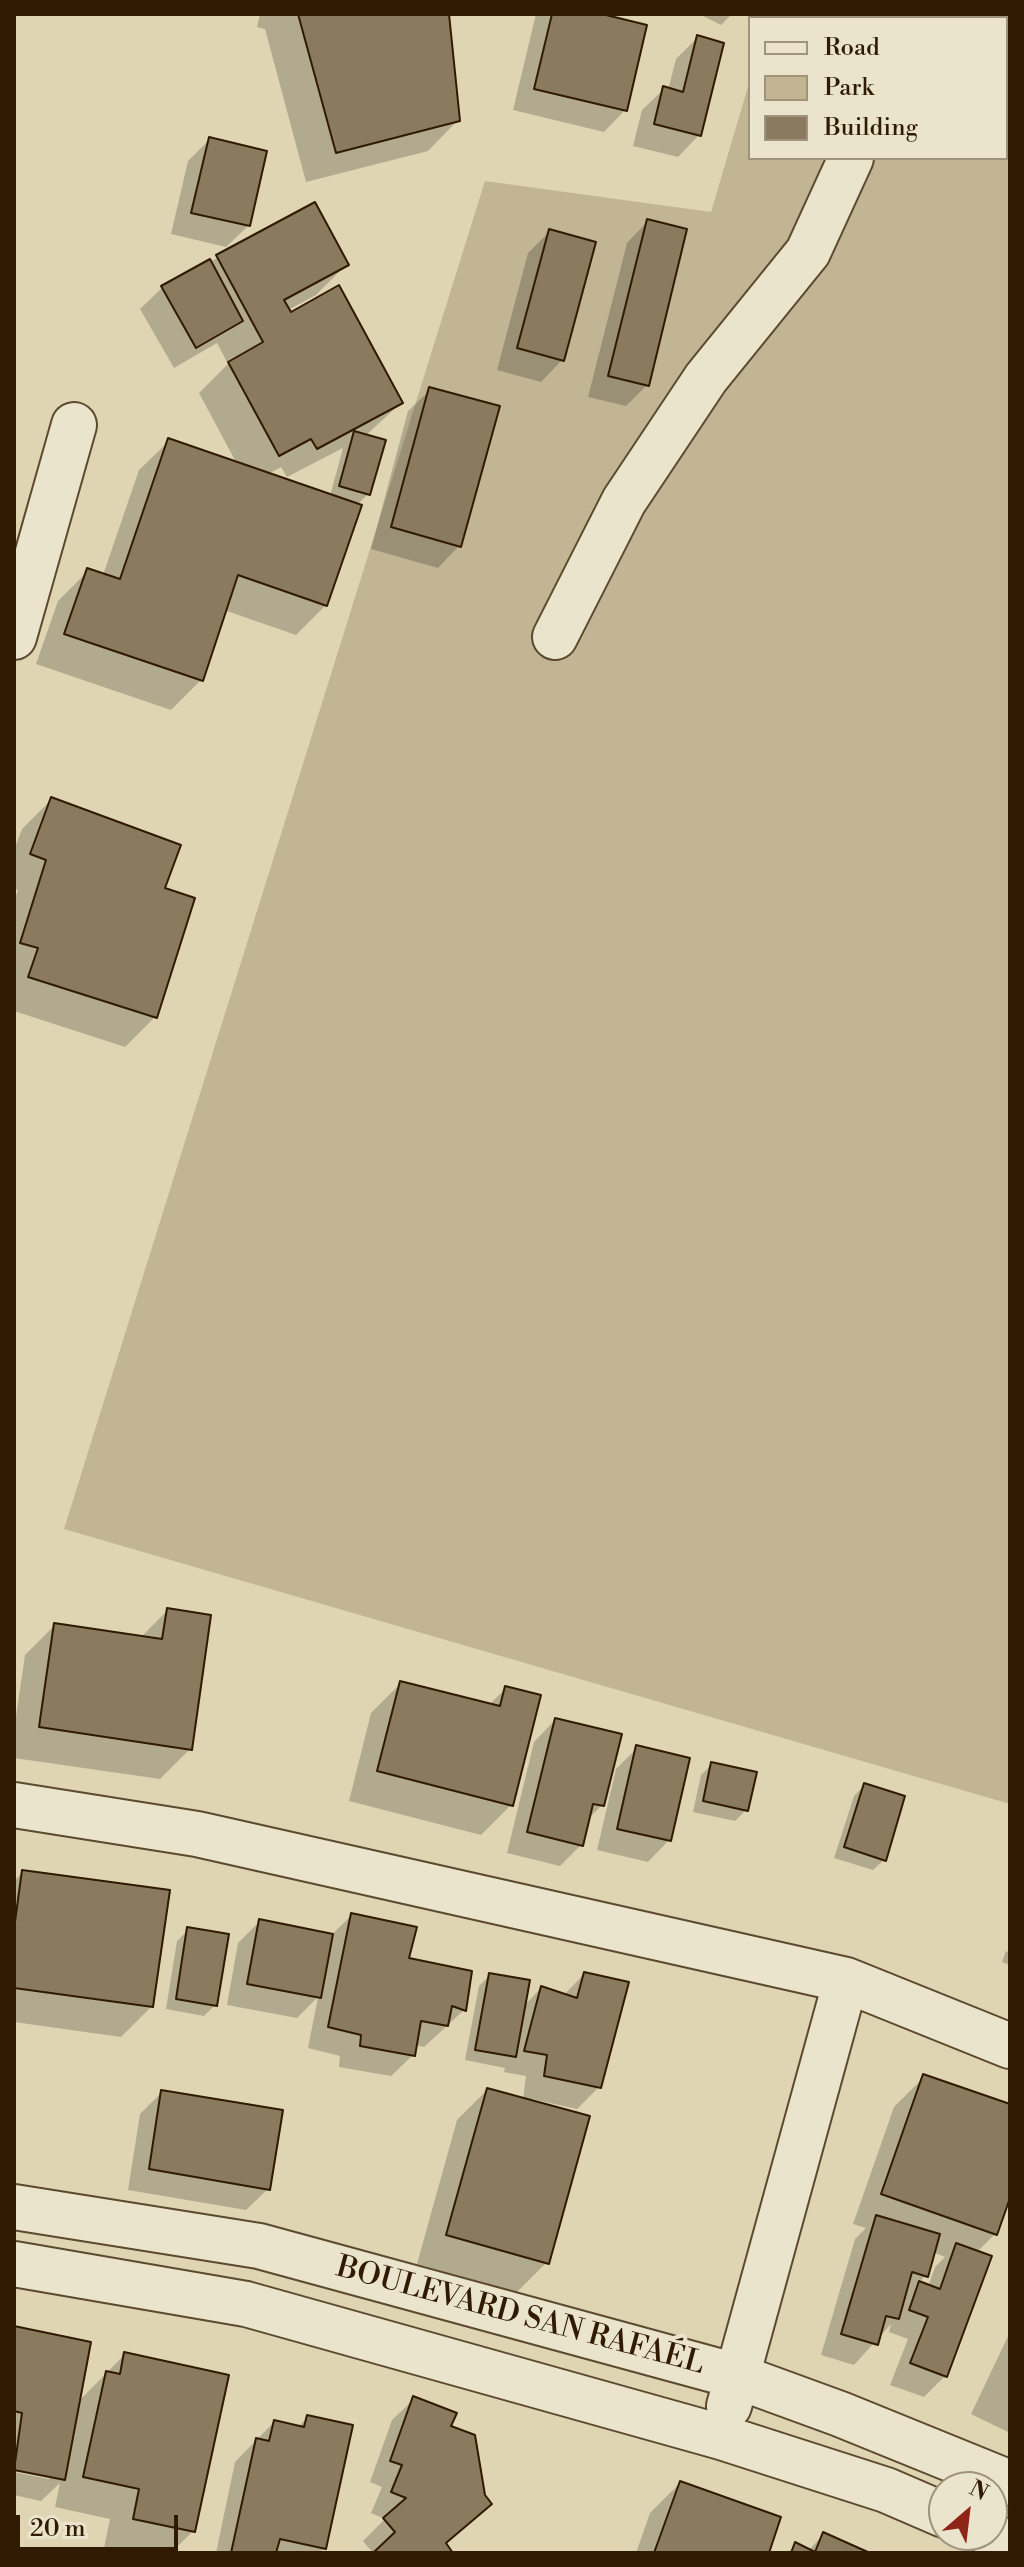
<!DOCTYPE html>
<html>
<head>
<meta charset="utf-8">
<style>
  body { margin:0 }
  #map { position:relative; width:1024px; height:2567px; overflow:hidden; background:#dfd5b2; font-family:"Libre Bodoni",serif }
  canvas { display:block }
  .frame { position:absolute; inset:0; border:16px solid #301a02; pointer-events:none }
  .legend { position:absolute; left:748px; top:16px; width:260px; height:144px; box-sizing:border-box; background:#eae4cd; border:2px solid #a0937c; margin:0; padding:10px 14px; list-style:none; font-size:24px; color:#301a02 }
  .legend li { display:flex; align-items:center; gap:16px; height:40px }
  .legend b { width:40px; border:2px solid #a0937c }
  .north { position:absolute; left:928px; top:2471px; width:80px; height:80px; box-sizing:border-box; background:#eae4cd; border:2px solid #a0937c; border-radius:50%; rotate:28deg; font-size:22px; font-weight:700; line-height:32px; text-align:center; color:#301a02 }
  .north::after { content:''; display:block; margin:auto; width:28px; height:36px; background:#8f2418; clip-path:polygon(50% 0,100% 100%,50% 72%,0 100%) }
  .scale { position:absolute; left:16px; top:2515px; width:162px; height:36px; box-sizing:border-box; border:4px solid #301a02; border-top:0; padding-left:10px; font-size:24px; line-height:28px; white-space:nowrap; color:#301a02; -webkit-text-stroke:6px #eae4cd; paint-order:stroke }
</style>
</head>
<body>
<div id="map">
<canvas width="1024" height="2567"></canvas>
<div class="frame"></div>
<ul class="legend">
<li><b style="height:10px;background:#eae4cd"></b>Road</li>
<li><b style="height:22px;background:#c1b594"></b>Park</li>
<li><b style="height:22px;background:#8b7b5e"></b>Building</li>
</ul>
<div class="north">N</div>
<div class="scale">20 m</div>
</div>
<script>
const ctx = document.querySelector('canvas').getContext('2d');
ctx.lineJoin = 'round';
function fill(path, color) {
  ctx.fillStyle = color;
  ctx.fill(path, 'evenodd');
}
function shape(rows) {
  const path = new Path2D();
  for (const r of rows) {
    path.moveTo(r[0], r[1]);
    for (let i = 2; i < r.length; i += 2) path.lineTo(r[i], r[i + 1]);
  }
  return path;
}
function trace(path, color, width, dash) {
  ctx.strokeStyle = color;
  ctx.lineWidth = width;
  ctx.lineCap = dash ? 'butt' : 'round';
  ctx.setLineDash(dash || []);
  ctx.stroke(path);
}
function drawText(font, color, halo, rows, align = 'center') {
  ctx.font = font + ' "Libre Bodoni",serif';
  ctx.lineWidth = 8;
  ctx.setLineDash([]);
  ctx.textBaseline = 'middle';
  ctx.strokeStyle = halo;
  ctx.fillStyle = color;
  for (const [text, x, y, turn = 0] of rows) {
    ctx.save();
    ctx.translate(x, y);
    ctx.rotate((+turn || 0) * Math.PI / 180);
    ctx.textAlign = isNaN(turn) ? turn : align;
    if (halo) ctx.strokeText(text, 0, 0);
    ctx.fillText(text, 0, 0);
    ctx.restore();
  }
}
fill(shape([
  [770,14,1010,14,1010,1804,64,1529,485,181,711,212,750,80,750,158,1006,158,1006,18,768,18]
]), '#c1b594');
fill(shape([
  [260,14,449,14,458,120,428,151,306,182,265,29,257,27],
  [536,14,593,14,625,110,604,132,513,110],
  [699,14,732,14,721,25],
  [698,37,699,135,678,157,633,146,642,110,664,89,668,90,676,59],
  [209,140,265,153,248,226,226,247,171,234,188,161],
  [315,205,346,265,316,295,288,310,401,403,365,436,368,494,357,505,326,605,296,635,224,610,201,680,171,710,36,664,58,601,88,571,103,575,139,470,169,441,237,464,199,393,228,364,217,343,174,368,140,309,162,288],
  [343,448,330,496,268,474,281,467,287,477],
  [648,221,647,385,626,406,588,397,627,243],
  [549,232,562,360,541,382,497,370,528,253],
  [430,390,459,546,438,568,371,549,408,411],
  [52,799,162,889,155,1017,125,1047,14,1011,14,901,18,890,14,888,14,850,22,829],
  [168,1610,190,1749,160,1779,14,1758,14,1730,25,1655,55,1625,140,1638],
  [401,1683,488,1706,506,1688,511,1805,481,1835,349,1801,371,1713],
  [555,1720,602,1805,587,1820,581,1845,560,1866,507,1853,534,1742],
  [637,1748,669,1840,648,1862,597,1850,616,1769],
  [712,1764,746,1810,735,1821,693,1812,701,1775],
  [865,1785,884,1860,873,1870,834,1858,854,1796],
  [23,1872,151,2007,121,2037,14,2022,14,1881],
  [352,1915,407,1960,470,1973,464,2010,424,2047,415,2045,413,2055,391,2076,339,2067,340,2056,308,2048,318,1997,297,2018,227,2005,238,1943,260,1921,331,1935],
  [188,1930,215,2005,204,2016,166,2009,177,1941],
  [1006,1951,1010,1953,1010,1965,1002,1962],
  [584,1974,599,2087,577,2109,532,2099,531,2102,547,2262,517,2292,417,2264,457,2120,487,2090,523,2100,526,2076,504,2072,505,2068,465,2060,479,1986,490,1975,523,2007,541,1988,563,1996],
  [924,2077,1010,2107,1010,2192,995,2234,977,2252,945,2376,924,2397,890,2385,908,2339,889,2332,891,2324,854,2365,821,2355,855,2239,866,2228,853,2224,894,2107],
  [935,2253,945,2257,935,2267,928,2287,918,2283,926,2275],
  [162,2092,268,2189,246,2210,128,2190,140,2114],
  [14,2328,78,2402,125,2354,193,2531,171,2553,126,2553,104,2548,110,2519,55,2507,60,2483,41,2501,14,2495,14,2472,49,2479,49,2475,14,2468],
  [1010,2332,1010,2433,971,2414],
  [414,2399,449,2427,483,2496,490,2504,445,2545,450,2553,373,2553,363,2541,385,2519,371,2513,382,2487,370,2482,392,2420],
  [308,2417,324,2548,319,2553,216,2553,235,2462,274,2422,297,2428],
  [680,2483,766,2553,636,2553,650,2513],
  [824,2534,866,2553,787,2553,796,2545,808,2551]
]), '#0003');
const building = shape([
  [298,14,449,14,460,121,336,153,298,14],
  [552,14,602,14,647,25,627,111,534,89,552,14],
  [697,35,724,43,701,136,654,124,663,86,683,92,697,35],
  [209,137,267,151,250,226,191,213,209,137],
  [315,202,349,265,284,300,291,312,339,285,403,403,317,449,311,439,279,456,228,362,263,342,216,255,315,202],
  [647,219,687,229,649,386,608,376,647,219],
  [549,229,596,242,564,361,517,348,549,229],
  [210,259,243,321,196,348,161,286,210,259],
  [429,387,500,406,461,547,391,527,429,387],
  [354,431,386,440,370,495,339,486,354,431],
  [168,438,362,505,327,606,238,575,203,681,64,634,87,568,120,579,168,438],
  [51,797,181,845,165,888,195,898,157,1018,28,977,38,948,20,943,46,860,30,854,51,797],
  [167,1608,211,1615,192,1750,39,1727,54,1623,162,1639,167,1608],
  [400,1681,500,1706,505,1686,541,1695,513,1806,377,1771,400,1681],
  [555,1718,622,1734,604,1806,593,1804,583,1846,527,1832,555,1718],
  [636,1745,690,1758,671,1841,617,1829,636,1745],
  [711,1762,757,1772,748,1811,703,1801,711,1762],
  [864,1783,905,1796,886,1861,844,1847,864,1783],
  [22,1870,170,1890,153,2007,14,1988,14,1929,22,1870],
  [351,1913,417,1927,409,1958,472,1971,466,2011,452,2006,448,2026,421,2021,415,2056,360,2046,361,2035,328,2027,351,1913],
  [259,1919,333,1934,321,1998,247,1984,259,1919],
  [187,1927,229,1934,217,2006,176,1999,187,1927],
  [584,1972,629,1982,601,2088,544,2076,547,2055,524,2051,541,1986,577,1998,584,1972],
  [489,1973,530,1980,516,2057,475,2050,489,1973],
  [923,2074,1010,2104,1010,2198,997,2235,881,2194,923,2074],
  [487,2088,590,2116,549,2264,446,2235,487,2088],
  [161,2090,283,2110,270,2190,149,2169,161,2090],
  [876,2215,940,2234,928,2277,912,2272,899,2319,886,2316,878,2345,841,2334,876,2215],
  [956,2243,992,2256,947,2377,910,2363,928,2317,909,2310,919,2281,940,2289,956,2243],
  [14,2326,91,2342,65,2480,14,2470,22,2413,14,2411,14,2326],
  [124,2352,229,2375,195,2532,133,2519,139,2489,83,2477,106,2371,120,2374,124,2352],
  [413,2396,457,2413,451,2426,475,2435,485,2495,492,2504,446,2543,453,2553,374,2552,395,2532,383,2518,406,2498,391,2492,402,2465,390,2461,413,2396],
  [307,2415,353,2425,326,2549,280,2539,276,2553,231,2553,256,2438,269,2441,274,2420,304,2427,307,2415],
  [680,2481,781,2517,769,2553,654,2553,680,2481],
  [823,2532,870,2553,791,2553,795,2542,815,2552,823,2532]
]);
fill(building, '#8b7b5e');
trace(building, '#301a02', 2);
const minor = shape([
  [891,14,891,18],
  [14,637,74,425],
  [555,637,624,501,706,378,808,252,851,158],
  [14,1805,197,1834,846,1980,1010,2046],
  [14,2207,259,2246,736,2376,840,2414,1010,2483],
  [14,2264,246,2304,721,2437,886,2490,944,2515],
  [729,2406,846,1980],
  [990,2535,1010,2544]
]);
trace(minor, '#5c492e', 48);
trace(minor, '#eae4cd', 44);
drawText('30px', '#301a02', '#eae4cd', [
  ["BOULEVARD SAN RAFAÉL",520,2317,15]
]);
</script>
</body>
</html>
